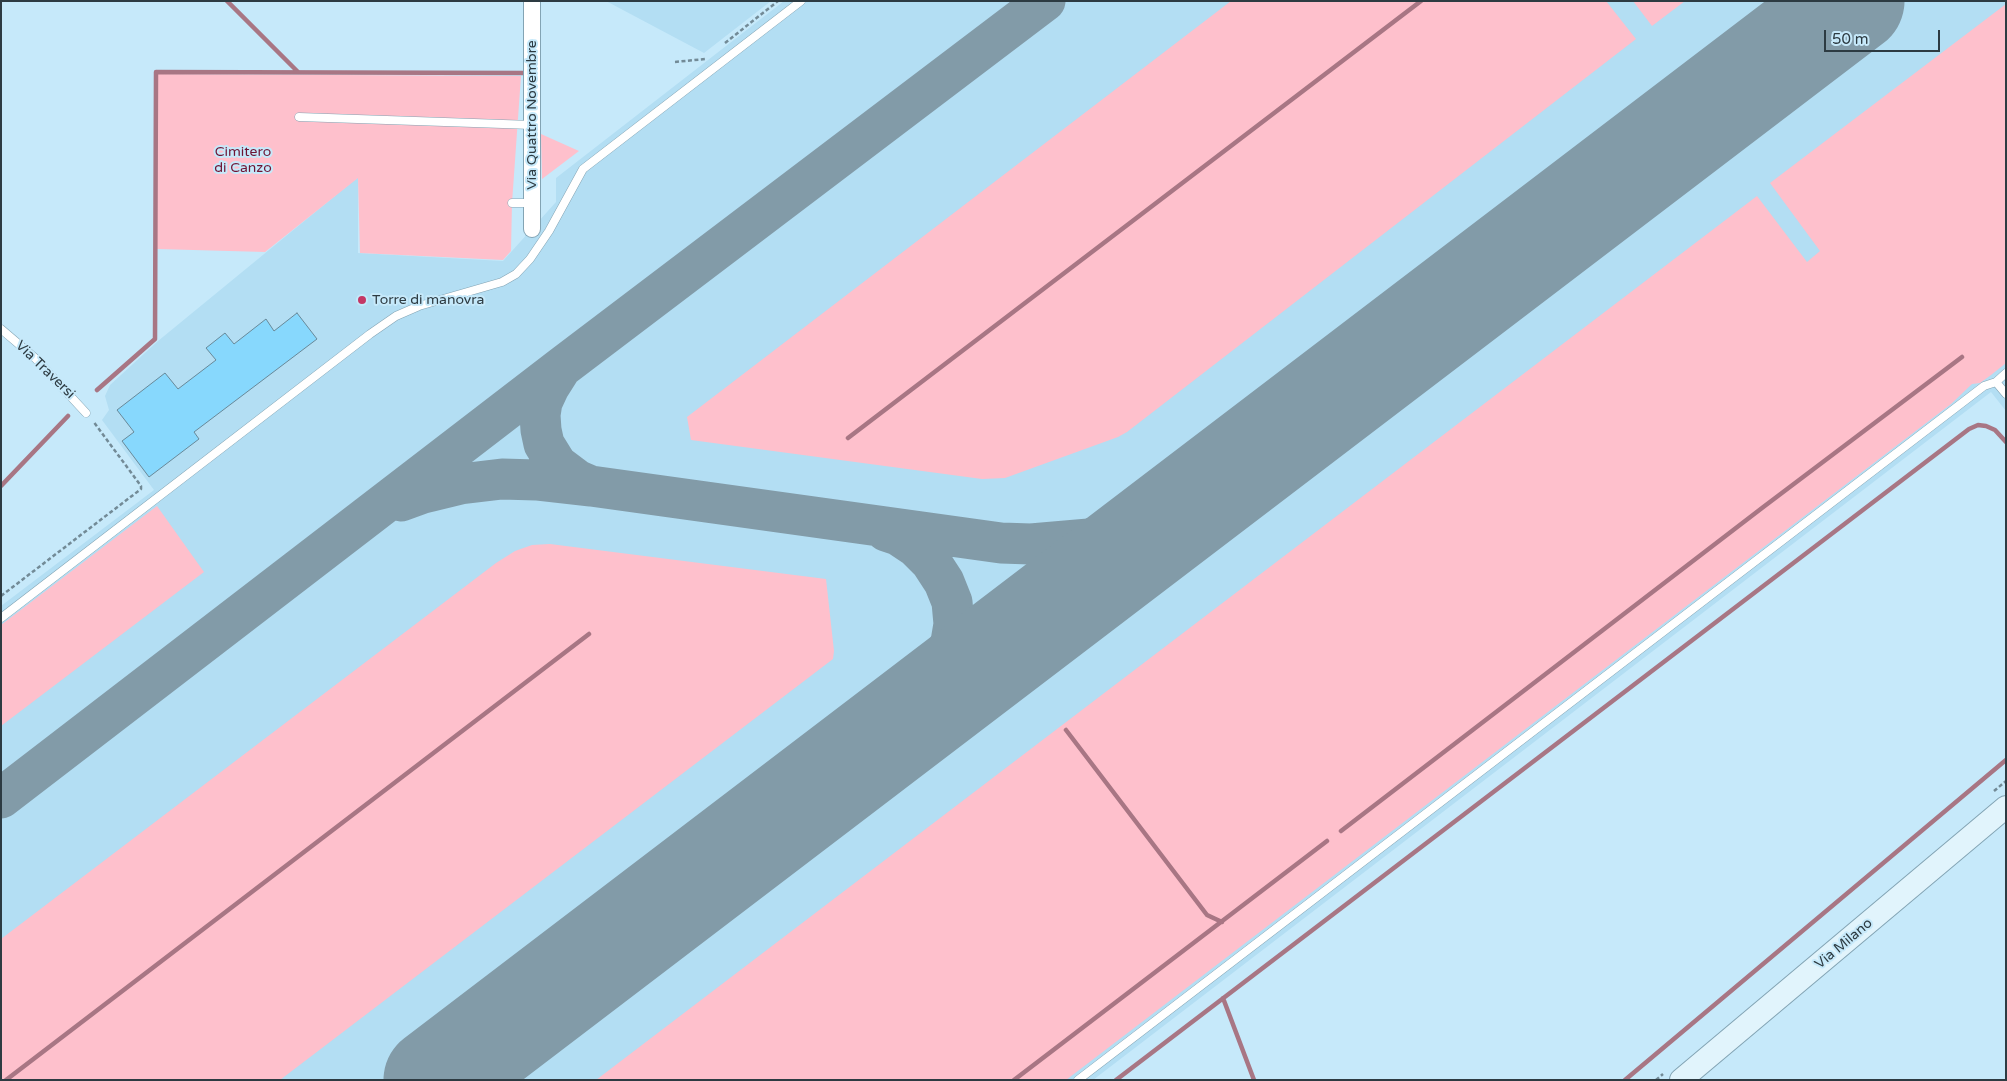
<!DOCTYPE html>
<html>
<head>
<meta charset="utf-8">
<style>
  body { margin:0 }
  #map { position:relative; width:2007px; height:1081px; overflow:hidden; background:#c6e9fa; font-family:"Varela Round",sans-serif }
  canvas { display:block }
  .frame { position:absolute; inset:0; border:2px solid #2d3b42; pointer-events:none }
  .scale { position:absolute; left:1824px; top:30px; width:116px; height:22px; box-sizing:border-box; border:2px solid #2d3b42; border-top:0; padding-left:6px; font-size:15px; line-height:18px; white-space:nowrap; color:#2d3b42; -webkit-text-stroke:4px #c6e9fa; paint-order:stroke }
</style>
</head>
<body>
<div id="map">
<canvas width="2007" height="1081"></canvas>
<div class="frame"></div>
<div class="scale">50 m</div>
</div>
<script>
const ctx = document.querySelector('canvas').getContext('2d');
ctx.lineJoin = 'round';
function fill(path, color) {
  ctx.fillStyle = color;
  ctx.fill(path, 'evenodd');
}
function shape(rows) {
  const path = new Path2D();
  for (const r of rows) {
    path.moveTo(r[0], r[1]);
    for (let i = 2; i < r.length; i += 2) path.lineTo(r[i], r[i + 1]);
  }
  return path;
}
function trace(path, color, width, dash) {
  ctx.strokeStyle = color;
  ctx.lineWidth = width;
  ctx.lineCap = dash ? 'butt' : 'round';
  ctx.setLineDash(dash || []);
  ctx.stroke(path);
}
function drawText(font, color, halo, rows, align = 'center') {
  ctx.font = font + ' "Varela Round",sans-serif';
  ctx.lineWidth = 4;
  ctx.setLineDash([]);
  ctx.textBaseline = 'middle';
  ctx.strokeStyle = halo;
  ctx.fillStyle = color;
  for (const [text, x, y, turn = 0] of rows) {
    ctx.save();
    ctx.translate(x, y);
    ctx.rotate((+turn || 0) * Math.PI / 180);
    ctx.textAlign = isNaN(turn) ? turn : align;
    if (halo) ctx.strokeText(text, 0, 0);
    ctx.fillText(text, 0, 0);
    ctx.restore();
  }
}
fill(shape([
  [606,1,771,1,704,53],
  [784,1,2006,1,2006,411,1991,392,1093,1080,1,1080,1,606,154,490,102,420,109,410,105,396,110,385,158,341,358,177,358,253,503,261,556,202,556,178]
]), '#b3def3');
fill(shape([
  [1231,1,1606,1,1636,39,1127,432,1118,437,1005,478,982,479,691,440,687,417],
  [1633,1,1685,1,1652,26],
  [2006,4,2006,363,1991,375,1980,383,1972,384,1951,404,1066,1080,596,1080,1757,196,1807,262,1820,251,1770,183],
  [157,74,521,76,512,203,511,251,503,260,360,253,358,178,265,252,157,249],
  [541,134,579,151,542,179],
  [157,506,204,572,1,726,1,625],
  [550,544,826,579,834,651,833,659,280,1080,1,1080,1,939,496,563,515,551,532,545]
]), '#fec0cc');
trace(shape([
  [227,1,298,72],
  [97,390,155,339,156,72,526,73],
  [848,438,1421,1],
  [1,486,68,416],
  [1066,730,1207,915,1222,922],
  [1341,831,1762,508,1962,357],
  [1223,998,1254,1080],
  [6,1080,589,634],
  [1014,1080,1327,841],
  [1116,1080,1969,429,1978,425,1986,426,1995,430,2006,442],
  [1625,1080,2006,760]
]), '#a87684', 4.5);
trace(shape([
  [561,368,549,387,542,402,540,415,541,430,544,444,557,465,577,480,591,486,1001,543,1031,544,1089,539,1141,524,1200,498],
  [401,501,423,493,460,484,502,479,536,480,589,486],
  [886,531,898,535,916,547,931,562,944,582,952,602,954,624,951,642,938,672,921,699,898,728],
  [1,798,562,367,1045,1]
]), '#829ba8', 41);
trace(shape([
  [436,1080,1852,1]
]), '#829ba8', 105);
const building = shape([
  [297,313,317,339,194,432,199,439,149,477,122,441,134,432,117,410,165,373,178,389,216,360,206,348,225,333,234,344,266,319,274,331,297,313]
]);
fill(building, '#87d8fd');
trace(building, '#688999', 1);
const lane = shape([
  [299,117,532,125],
  [512,203,532,203],
  [1,329,35,358,86,413],
  [1996,382,2006,373],
  [1,618,370,334,396,316,419,306,502,282,516,274,530,259,549,231,583,169,801,1],
  [1078,1080,1984,386,1996,382,2006,394]
]);
const street = shape([
  [532,229,532,1]
]);
const secondary = shape([
  [1681,1080,2006,807]
]);
trace(lane, '#83a4b4', 9);
trace(street, '#83a4b4', 18);
trace(secondary, '#83a4b4', 24);
trace(shape([
  [725,43,778,1],
  [675,62,705,59],
  [1,596,141,489,141,486,93,421],
  [1994,791,2006,781],
  [1656,1080,1663,1074]
]), '#728a96', 2.5, [4, 2.5]);
trace(lane, '#fff', 8);
trace(street, '#fff', 16);
trace(secondary, '#e1f4fc', 22);
for (const [x, y, r, color] of [
  [362,300,5,"#c43765"]
]) {
  const dot = new Path2D();
  dot.arc(x, y, r, 0, 2 * Math.PI);
  ctx.fillStyle = color;
  ctx.fill(dot);
  trace(dot, '#c6e9fa', 2);
}
drawText('14px', '#2d3b42', '#c6e9fa', [
  ["Via Quattro Novembre",532,115,-90],
  ["Via Traversi",45,370,44],
  ["Via Milano",1844,944,-40]
]);
drawText('14px', '#6e1434', '#c6e9fa', [
  ["Cimitero",243,152],
  ["di Canzo",243,168]
]);
drawText('14px', '#2d3b42', '#c6e9fa', [
  ["Torre di manovra",372,300]
], 'left');
</script>
</body>
</html>
